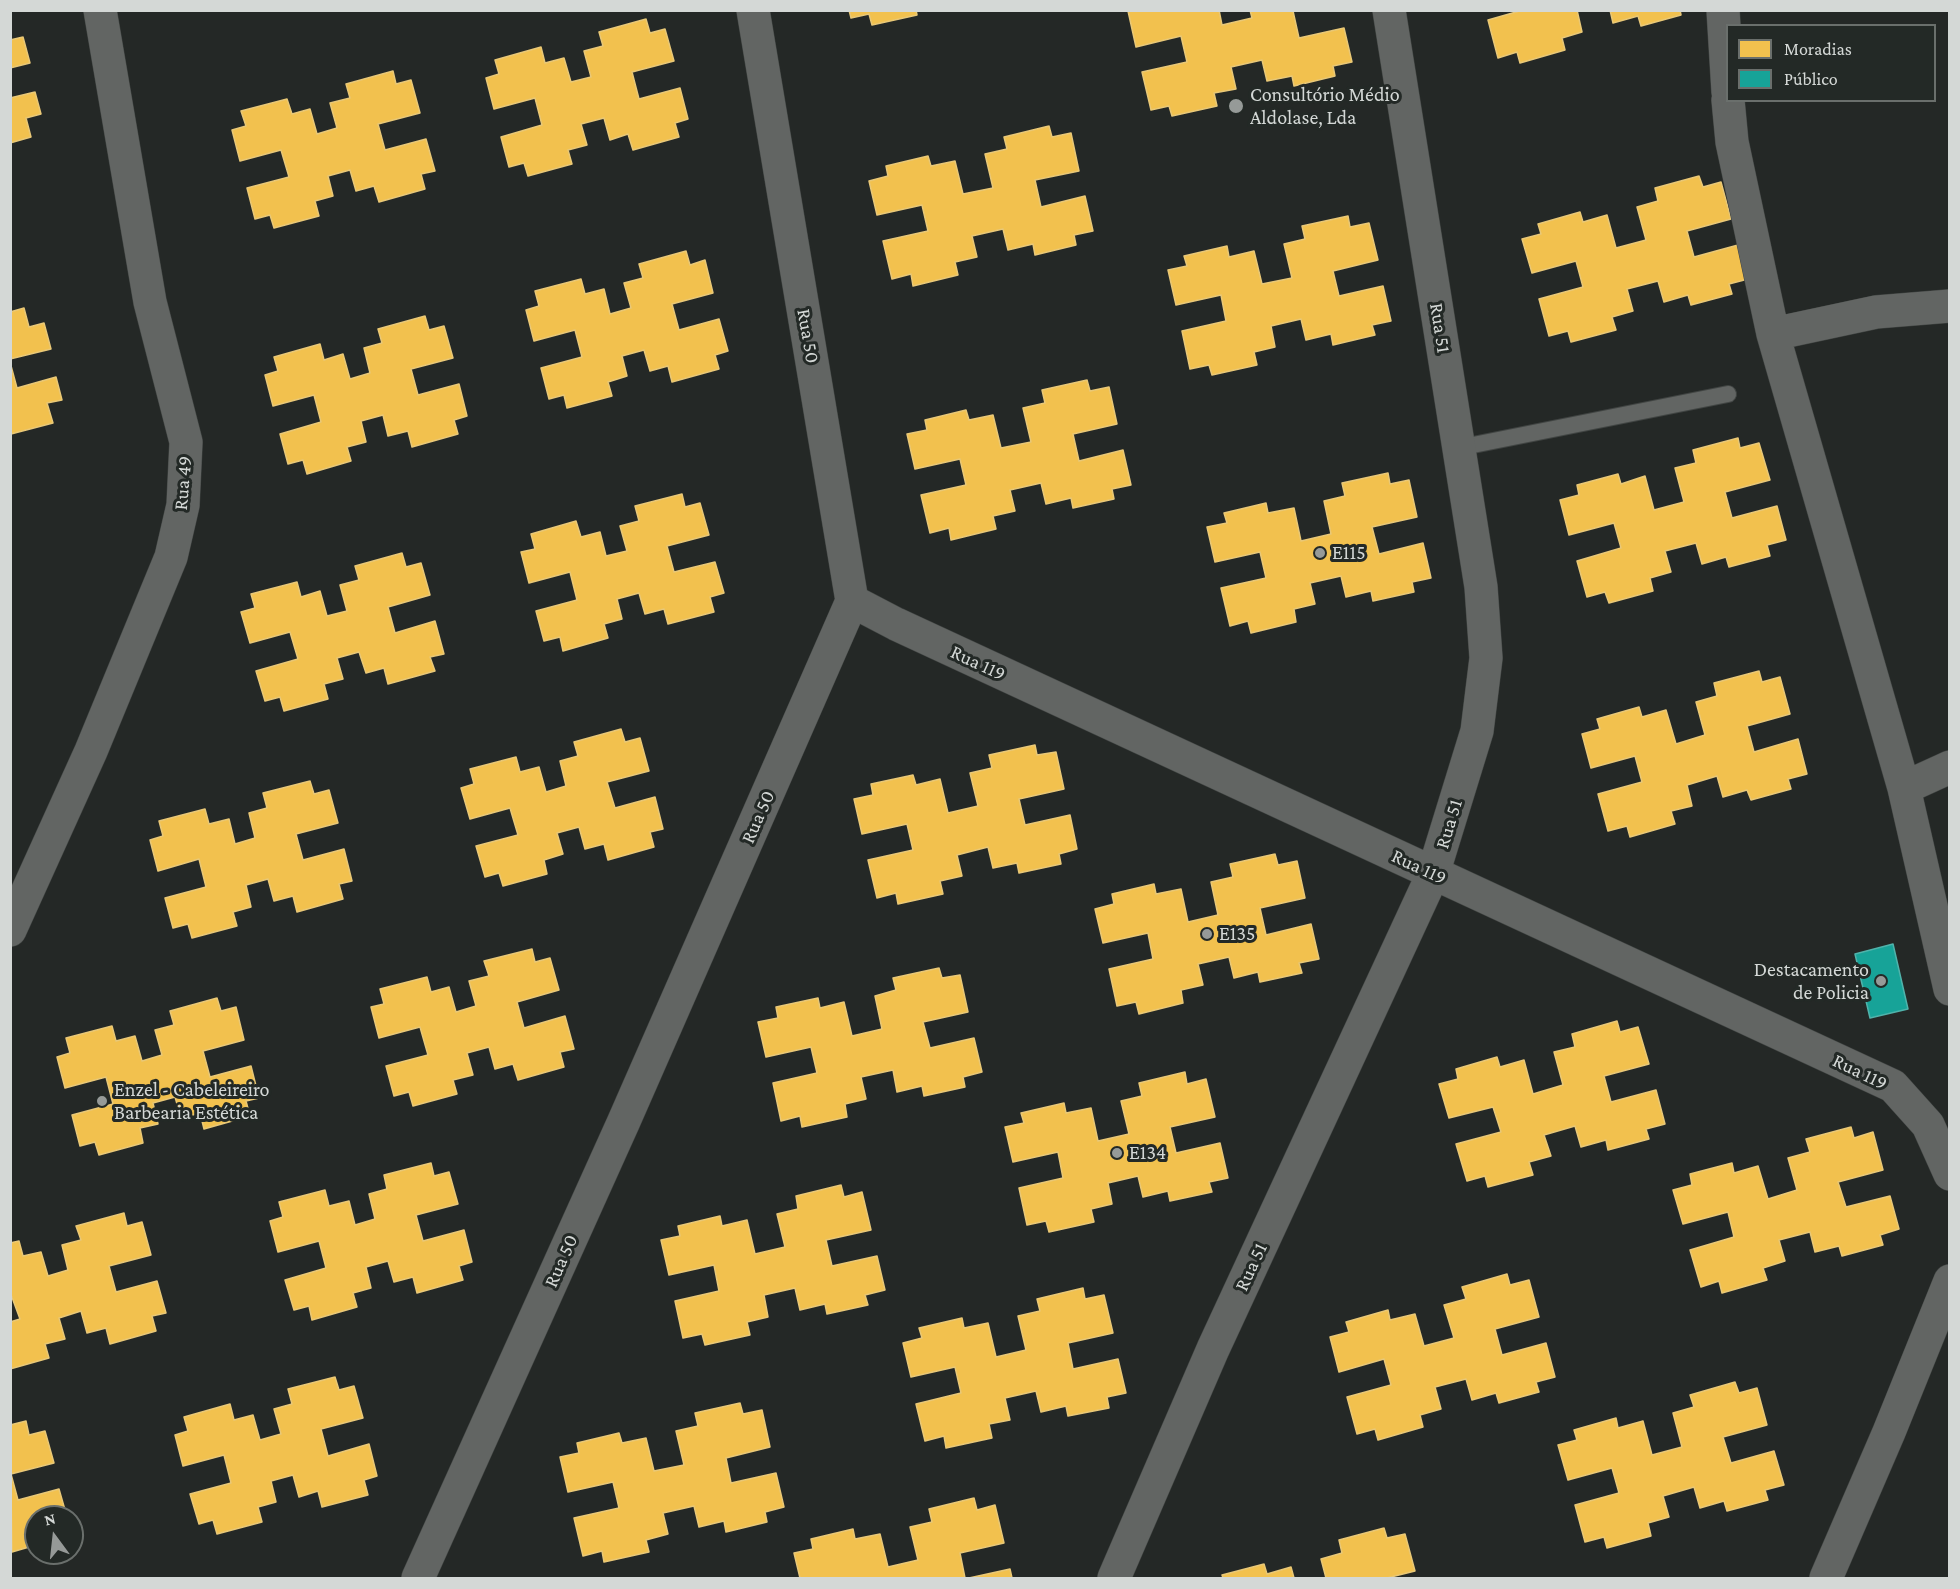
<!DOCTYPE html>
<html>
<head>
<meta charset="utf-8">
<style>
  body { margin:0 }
  #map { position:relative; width:1960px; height:1589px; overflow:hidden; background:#242826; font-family:"Crimson Pro",serif }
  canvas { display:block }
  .frame { position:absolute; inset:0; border:12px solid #d4d8d6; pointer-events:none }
  .legend { position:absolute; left:1726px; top:24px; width:210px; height:78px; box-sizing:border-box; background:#232926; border:2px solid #6a6f6c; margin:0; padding:8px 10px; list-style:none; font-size:18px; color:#d4d8d6 }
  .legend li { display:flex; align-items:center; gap:12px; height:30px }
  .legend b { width:30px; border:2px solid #6a6f6c }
  .north { position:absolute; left:24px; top:1505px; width:60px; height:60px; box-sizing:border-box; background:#232926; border:2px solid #6a6f6c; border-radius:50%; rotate:345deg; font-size:16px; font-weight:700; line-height:24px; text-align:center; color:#d4d8d6 }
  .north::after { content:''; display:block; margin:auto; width:21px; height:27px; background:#969a98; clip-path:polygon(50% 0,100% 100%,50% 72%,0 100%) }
</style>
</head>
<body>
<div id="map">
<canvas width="1960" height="1589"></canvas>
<div class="frame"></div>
<ul class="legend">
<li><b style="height:16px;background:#f2c14e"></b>Moradias</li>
<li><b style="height:16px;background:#17a398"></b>Público</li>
</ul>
<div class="north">N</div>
</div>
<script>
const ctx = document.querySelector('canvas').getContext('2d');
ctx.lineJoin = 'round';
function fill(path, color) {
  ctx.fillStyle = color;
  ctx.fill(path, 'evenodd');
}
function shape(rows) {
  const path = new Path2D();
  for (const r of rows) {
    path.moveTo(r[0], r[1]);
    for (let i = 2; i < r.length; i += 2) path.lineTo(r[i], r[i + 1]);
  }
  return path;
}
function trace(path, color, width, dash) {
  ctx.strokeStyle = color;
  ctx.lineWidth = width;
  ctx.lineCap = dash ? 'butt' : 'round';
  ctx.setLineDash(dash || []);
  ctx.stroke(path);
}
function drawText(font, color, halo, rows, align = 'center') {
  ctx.font = font + ' "Crimson Pro",serif';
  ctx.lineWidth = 6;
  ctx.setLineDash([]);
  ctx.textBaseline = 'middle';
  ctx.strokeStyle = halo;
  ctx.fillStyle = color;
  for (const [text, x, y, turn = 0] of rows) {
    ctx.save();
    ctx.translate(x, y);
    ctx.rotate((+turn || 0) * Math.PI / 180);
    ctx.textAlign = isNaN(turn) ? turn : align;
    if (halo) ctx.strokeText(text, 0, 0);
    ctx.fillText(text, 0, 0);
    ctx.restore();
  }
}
const homes = shape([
  [849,10,916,10,917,15,872,25,869,14,851,18,849,10],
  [1219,10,1222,25,1252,18,1250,10,1296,10,1293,11,1299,38,1344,28,1352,62,1333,66,1335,76,1294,86,1292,76,1267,81,1262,60,1231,67,1236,89,1214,93,1217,106,1172,116,1169,106,1151,110,1142,72,1187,62,1181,36,1136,47,1128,11,1219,10],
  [1523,10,1577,10,1582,32,1562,38,1565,50,1520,63,1517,52,1498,58,1488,20,1523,10],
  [1610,10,1680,10,1681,15,1641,26,1638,16,1613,23,1610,10],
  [646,19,650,33,665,29,674,61,632,72,639,99,680,88,688,119,675,123,679,137,633,150,628,134,610,140,604,118,581,124,587,145,568,150,572,164,528,176,524,163,509,167,501,137,542,125,535,98,494,109,486,78,499,74,495,60,541,47,545,63,564,58,571,82,591,77,584,51,603,46,599,32,646,19],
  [23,37,30,63,10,68,10,40,23,37],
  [393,71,396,84,411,80,420,113,378,124,385,150,426,139,435,171,421,174,425,189,379,202,374,186,356,191,350,170,328,176,333,196,315,201,319,216,274,228,270,215,255,219,247,188,289,177,281,150,240,161,232,130,246,126,241,111,287,99,292,114,310,109,317,134,337,128,330,103,350,98,346,84,393,71],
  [35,92,41,114,26,118,31,137,10,143,10,98,35,92],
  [1049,126,1052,137,1071,133,1079,171,1035,180,1041,207,1085,196,1093,231,1074,235,1076,245,1035,255,1033,244,1008,250,1003,229,972,236,977,257,955,262,958,275,913,286,911,274,892,279,883,241,928,231,922,205,877,215,869,181,888,176,886,166,928,156,931,166,955,161,963,194,993,188,985,154,1007,149,1004,137,1049,126],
  [1699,176,1703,187,1721,182,1731,219,1687,231,1694,257,1738,245,1748,279,1729,284,1732,294,1691,305,1688,295,1664,302,1658,281,1627,289,1633,311,1612,317,1616,330,1571,342,1568,331,1549,336,1539,299,1583,287,1576,261,1532,273,1522,239,1541,234,1538,224,1580,212,1583,222,1607,215,1616,248,1646,240,1637,207,1658,201,1655,188,1699,176],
  [1348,216,1350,227,1369,223,1378,260,1333,271,1339,296,1383,286,1391,321,1372,325,1375,335,1333,345,1331,334,1306,340,1301,319,1271,326,1275,347,1254,352,1257,365,1212,375,1209,365,1190,369,1182,331,1226,321,1221,295,1176,305,1168,270,1187,266,1184,256,1227,246,1229,257,1254,251,1262,284,1292,278,1284,244,1305,239,1302,226,1348,216],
  [686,251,690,265,705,260,713,293,672,304,679,330,719,319,728,351,715,355,719,369,672,382,668,366,650,371,644,350,622,356,627,376,608,382,612,396,567,408,564,395,549,399,541,368,582,357,575,330,534,341,526,310,539,306,535,291,581,279,585,294,604,289,610,314,631,308,624,283,643,278,639,264,686,251],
  [24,308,29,327,44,323,51,349,10,359,10,312,24,308],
  [425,316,429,330,444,326,453,358,411,369,418,395,459,384,467,416,454,420,458,434,412,447,408,431,388,436,383,415,361,421,366,442,347,447,351,461,307,474,303,460,288,464,280,434,321,422,314,395,273,406,265,375,278,371,274,357,320,344,324,360,343,354,350,379,370,373,364,348,382,343,378,329,425,316],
  [10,362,17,388,56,377,62,400,47,403,53,423,11,434,10,362],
  [1087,380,1090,391,1109,387,1117,424,1073,434,1079,461,1123,450,1131,485,1112,489,1114,499,1073,508,1071,498,1046,504,1041,483,1010,490,1015,511,993,516,996,529,951,540,949,528,930,533,921,495,966,485,960,459,915,469,907,434,927,430,925,420,966,410,969,420,993,415,1001,448,1031,442,1023,408,1045,403,1042,390,1087,380],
  [1738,438,1740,448,1759,443,1770,480,1725,492,1732,518,1777,506,1786,540,1767,545,1770,556,1729,567,1726,557,1702,564,1696,543,1665,551,1671,572,1650,578,1653,591,1609,603,1605,592,1587,597,1577,561,1621,548,1614,523,1569,535,1560,500,1579,495,1577,485,1618,474,1621,484,1645,476,1654,510,1684,502,1675,468,1696,463,1693,450,1738,438],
  [1388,473,1390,484,1409,480,1417,517,1372,527,1379,554,1423,543,1431,578,1412,582,1414,592,1373,601,1371,591,1346,597,1341,576,1310,583,1315,604,1294,609,1296,622,1251,633,1248,621,1230,626,1221,588,1266,578,1260,552,1215,562,1207,527,1227,523,1224,513,1266,503,1268,513,1294,508,1301,541,1331,534,1324,501,1345,496,1342,483,1388,473],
  [682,494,685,507,700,503,709,535,667,546,674,572,715,562,724,593,710,597,714,612,668,624,664,609,645,614,639,593,617,599,622,619,604,624,608,638,563,651,560,637,544,641,536,611,577,600,570,572,529,583,521,552,535,549,531,534,576,521,581,537,600,532,606,556,627,551,620,526,639,521,635,506,682,494],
  [402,553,406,567,421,563,430,595,388,607,395,633,435,621,444,654,430,657,435,671,388,684,384,668,366,673,359,652,337,658,343,679,324,684,328,699,284,711,280,697,265,701,256,671,298,659,290,632,250,643,241,612,255,608,251,594,297,582,301,597,320,591,327,616,347,611,340,585,359,580,355,566,402,553],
  [1759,671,1762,682,1780,677,1790,714,1747,726,1754,752,1798,739,1807,774,1788,779,1791,789,1751,800,1747,790,1723,797,1717,776,1687,785,1692,806,1671,811,1675,824,1630,837,1627,826,1608,831,1598,794,1642,782,1635,756,1591,768,1582,734,1600,729,1597,719,1639,707,1642,717,1666,710,1676,744,1705,735,1696,702,1717,696,1714,683,1759,671],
  [621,729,625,742,640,738,649,771,607,782,615,808,655,797,663,829,650,832,654,847,608,860,604,844,585,849,579,827,557,833,563,854,544,860,547,874,503,886,499,873,485,877,476,846,518,835,510,808,470,819,461,788,474,784,470,769,516,757,520,772,539,767,546,792,566,786,560,761,578,756,574,742,621,729],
  [1035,745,1037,755,1056,752,1064,789,1019,799,1025,825,1070,815,1077,849,1059,854,1061,864,1019,873,1017,863,993,868,988,847,957,855,962,876,940,881,943,894,898,904,896,893,877,898,868,860,913,850,907,824,862,834,854,799,873,795,871,784,913,775,916,785,940,779,948,813,978,806,970,773,992,768,989,755,1035,745],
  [310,781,314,794,329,790,338,823,296,834,303,860,344,849,352,881,339,884,343,899,297,912,293,896,274,901,268,879,246,885,251,907,233,912,237,926,192,938,188,924,173,928,165,898,206,887,199,859,158,871,150,840,163,836,159,821,205,809,209,824,229,819,235,844,255,838,249,813,267,808,263,793,310,781],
  [1275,854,1278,865,1297,861,1305,898,1260,908,1266,935,1311,924,1319,959,1299,963,1302,973,1260,982,1258,972,1234,978,1229,957,1198,964,1203,985,1181,990,1183,1003,1139,1014,1136,1002,1117,1006,1109,969,1153,959,1148,933,1103,943,1095,909,1114,904,1112,894,1154,884,1156,894,1181,889,1188,922,1218,915,1211,882,1233,877,1230,864,1275,854],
  [532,949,535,962,550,958,559,990,517,1002,524,1028,565,1016,574,1049,560,1052,564,1067,518,1080,513,1064,495,1069,489,1047,467,1053,473,1075,453,1080,457,1094,413,1106,409,1092,394,1096,386,1066,428,1055,420,1027,379,1038,371,1007,384,1004,380,989,427,977,431,992,449,987,456,1012,476,1006,469,981,489,976,484,961,532,949],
  [939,968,942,978,960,975,968,1012,923,1022,930,1048,974,1038,982,1072,963,1077,965,1087,924,1096,922,1086,897,1092,893,1070,861,1077,866,1099,845,1104,847,1117,802,1127,800,1116,781,1121,773,1083,817,1073,811,1047,766,1057,758,1022,778,1018,776,1007,818,998,820,1008,844,1002,852,1036,882,1029,875,996,896,990,893,978,939,968],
  [217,998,221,1011,236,1007,244,1040,203,1051,210,1077,251,1066,259,1098,246,1101,250,1116,204,1129,200,1113,181,1118,175,1097,153,1103,158,1124,140,1128,143,1143,99,1155,95,1142,80,1146,72,1115,113,1104,106,1077,65,1088,57,1057,70,1053,66,1038,112,1026,116,1041,135,1036,142,1061,162,1055,155,1030,174,1025,170,1011,217,998],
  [1617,1021,1620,1032,1638,1027,1649,1064,1604,1076,1611,1102,1656,1090,1665,1124,1646,1129,1649,1139,1608,1150,1606,1140,1581,1147,1575,1126,1544,1135,1551,1156,1529,1162,1533,1175,1488,1187,1485,1176,1467,1181,1456,1144,1501,1132,1493,1107,1449,1118,1439,1084,1458,1079,1456,1069,1497,1057,1500,1067,1524,1060,1533,1094,1563,1085,1554,1052,1575,1047,1572,1034,1617,1021],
  [1185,1072,1187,1084,1206,1079,1215,1117,1170,1127,1176,1153,1220,1143,1228,1178,1209,1182,1212,1192,1170,1201,1168,1191,1143,1197,1138,1176,1108,1183,1112,1204,1091,1209,1094,1222,1049,1232,1046,1221,1027,1225,1019,1188,1063,1178,1058,1152,1013,1162,1005,1127,1024,1123,1021,1113,1064,1103,1066,1113,1091,1108,1098,1141,1129,1134,1121,1101,1142,1096,1139,1083,1185,1072],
  [1851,1127,1854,1138,1873,1132,1883,1170,1838,1182,1846,1207,1890,1196,1899,1229,1880,1235,1883,1245,1842,1256,1839,1246,1815,1252,1810,1232,1779,1240,1785,1261,1763,1268,1767,1280,1722,1293,1719,1281,1701,1287,1690,1250,1734,1237,1728,1212,1683,1224,1673,1190,1692,1185,1690,1174,1732,1163,1734,1173,1758,1166,1768,1199,1797,1190,1788,1158,1810,1152,1806,1139,1851,1127],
  [431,1163,434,1176,449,1172,458,1204,416,1215,423,1241,464,1230,472,1262,459,1266,463,1280,417,1293,413,1277,394,1282,388,1261,366,1267,371,1288,353,1293,357,1307,312,1320,309,1306,294,1310,285,1280,326,1268,319,1241,278,1252,270,1221,283,1217,279,1202,325,1190,329,1206,349,1201,355,1225,375,1219,369,1194,387,1189,384,1175,431,1163],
  [841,1185,844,1197,862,1192,871,1230,826,1240,832,1266,877,1256,885,1290,865,1295,868,1305,827,1314,825,1304,800,1310,795,1288,764,1295,768,1317,747,1322,750,1335,705,1345,702,1334,683,1338,675,1301,719,1291,714,1265,669,1275,661,1240,680,1236,678,1226,720,1216,722,1226,747,1220,755,1254,785,1247,777,1214,798,1209,796,1196,841,1185],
  [124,1213,127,1226,142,1222,151,1255,109,1266,116,1292,157,1281,166,1313,152,1316,156,1331,110,1344,106,1328,87,1333,81,1311,59,1318,65,1339,45,1344,49,1358,10,1369,10,1322,20,1319,10,1292,10,1243,19,1241,23,1256,41,1252,48,1276,68,1270,62,1245,81,1240,76,1226,124,1213],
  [1507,1274,1510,1285,1529,1280,1539,1317,1495,1329,1502,1355,1546,1343,1555,1377,1536,1382,1539,1392,1499,1403,1496,1393,1472,1400,1466,1379,1435,1387,1441,1409,1420,1415,1423,1427,1378,1440,1375,1429,1357,1434,1347,1397,1391,1385,1384,1359,1339,1372,1330,1337,1349,1332,1346,1322,1388,1310,1390,1320,1415,1314,1424,1346,1454,1338,1444,1305,1466,1299,1462,1287,1507,1274],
  [1083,1288,1085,1299,1104,1295,1113,1333,1068,1343,1073,1369,1118,1359,1126,1393,1107,1397,1109,1408,1068,1416,1066,1406,1041,1412,1036,1391,1005,1398,1010,1420,989,1424,992,1438,946,1448,944,1436,925,1441,916,1404,961,1393,955,1367,911,1377,903,1343,922,1338,919,1328,962,1318,964,1328,988,1323,996,1357,1026,1350,1018,1316,1040,1311,1037,1299,1083,1288],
  [335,1377,339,1390,354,1386,363,1418,321,1429,328,1456,369,1444,377,1476,364,1480,368,1495,322,1507,318,1491,299,1497,293,1475,271,1481,276,1502,258,1507,262,1522,217,1534,213,1520,199,1524,190,1494,231,1483,224,1455,183,1466,175,1435,188,1431,184,1417,230,1404,234,1420,253,1415,260,1440,281,1434,274,1409,292,1404,288,1389,335,1377],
  [1735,1382,1739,1393,1757,1388,1767,1425,1723,1437,1731,1463,1774,1451,1784,1485,1765,1490,1768,1500,1727,1511,1724,1501,1700,1508,1694,1487,1663,1496,1669,1517,1648,1523,1651,1536,1607,1548,1604,1537,1585,1542,1575,1505,1619,1493,1612,1468,1568,1480,1558,1445,1577,1440,1574,1430,1616,1418,1618,1428,1643,1421,1652,1455,1682,1447,1673,1413,1694,1407,1690,1395,1735,1382],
  [740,1403,743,1414,762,1410,770,1447,726,1458,731,1483,776,1473,784,1507,765,1512,767,1522,726,1532,724,1521,699,1527,694,1506,663,1513,668,1534,646,1540,649,1552,604,1562,602,1551,583,1556,574,1518,619,1508,613,1482,568,1492,560,1457,579,1453,577,1443,619,1433,622,1443,646,1438,654,1471,684,1465,676,1431,698,1426,695,1413,740,1403],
  [26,1421,29,1435,45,1431,54,1463,11,1474,18,1500,59,1489,67,1517,36,1517,36,1545,12,1552,10,1425,26,1421],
  [974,1498,977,1510,995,1505,1004,1543,960,1553,965,1578,800,1578,794,1553,813,1549,811,1539,853,1529,855,1539,880,1534,888,1567,918,1560,910,1527,932,1522,929,1509,974,1498],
  [1384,1528,1387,1538,1405,1534,1415,1571,1387,1578,1326,1578,1321,1559,1342,1553,1339,1540,1384,1528],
  [1264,1564,1267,1574,1291,1567,1294,1578,1223,1578,1222,1575,1264,1564],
  [1010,1569,1012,1578,969,1578,1010,1569]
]);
fill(homes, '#f2c14e');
trace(homes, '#e9c877', 1.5);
const public = shape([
  [1893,944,1908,1009,1870,1018,1855,954,1893,944]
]);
fill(public, '#17a398');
trace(public, '#50b3ab', 1.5);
const service = shape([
  [1458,448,1728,394]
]);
const minor = shape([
  [1723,10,1728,92],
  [1728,100,1732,142,1773,334,1904,788,1950,989],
  [1773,334,1876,312,1950,306],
  [852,601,896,624,1893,1086,1928,1125,1950,1174],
  [1904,788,1950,767],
  [10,930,91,751,171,557,183,505,186,442,150,302,100,10],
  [418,1578,624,1121,852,601,753,10],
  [1114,1578,1213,1349,1433,874,1477,731,1486,658,1481,587,1389,10],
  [1826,1578,1889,1432,1950,1281]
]);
trace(service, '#414543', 18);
trace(minor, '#414543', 34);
trace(service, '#626563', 16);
trace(minor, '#626563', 33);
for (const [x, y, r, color] of [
  [1236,106,8,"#969a98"],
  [1320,553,6,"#969a98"],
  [1207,934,6,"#969a98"],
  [1881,981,6,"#969a98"],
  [102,1101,6,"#969a98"],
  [1117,1153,6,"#969a98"]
]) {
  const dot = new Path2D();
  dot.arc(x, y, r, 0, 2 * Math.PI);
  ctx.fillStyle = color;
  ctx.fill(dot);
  trace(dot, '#232926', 2);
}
drawText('20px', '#d4d8d6', '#232926', [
  ["Consultório Médio",1250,95],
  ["Aldolase, Lda",1250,118],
  ["E115",1332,553],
  ["E135",1219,934],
  ["Destacamento",1869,970,"right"],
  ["de Policia",1869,993,"right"],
  ["Enzel - Cabeleireiro",114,1090],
  ["Barbearia Estética",114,1113],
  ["E134",1129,1153]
], 'left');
drawText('20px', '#d4d8d6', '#232926', [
  ["Rua 51",1440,328,81],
  ["Rua 50",808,336,80],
  ["Rua 49",183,483,-85],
  ["Rua 119",978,663,25],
  ["Rua 50",758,817,-66],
  ["Rua 51",1449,824,-73],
  ["Rua 119",1419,867,25],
  ["Rua 119",1860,1072,26],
  ["Rua 50",561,1261,-66],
  ["Rua 51",1251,1267,-65]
]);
</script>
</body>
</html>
